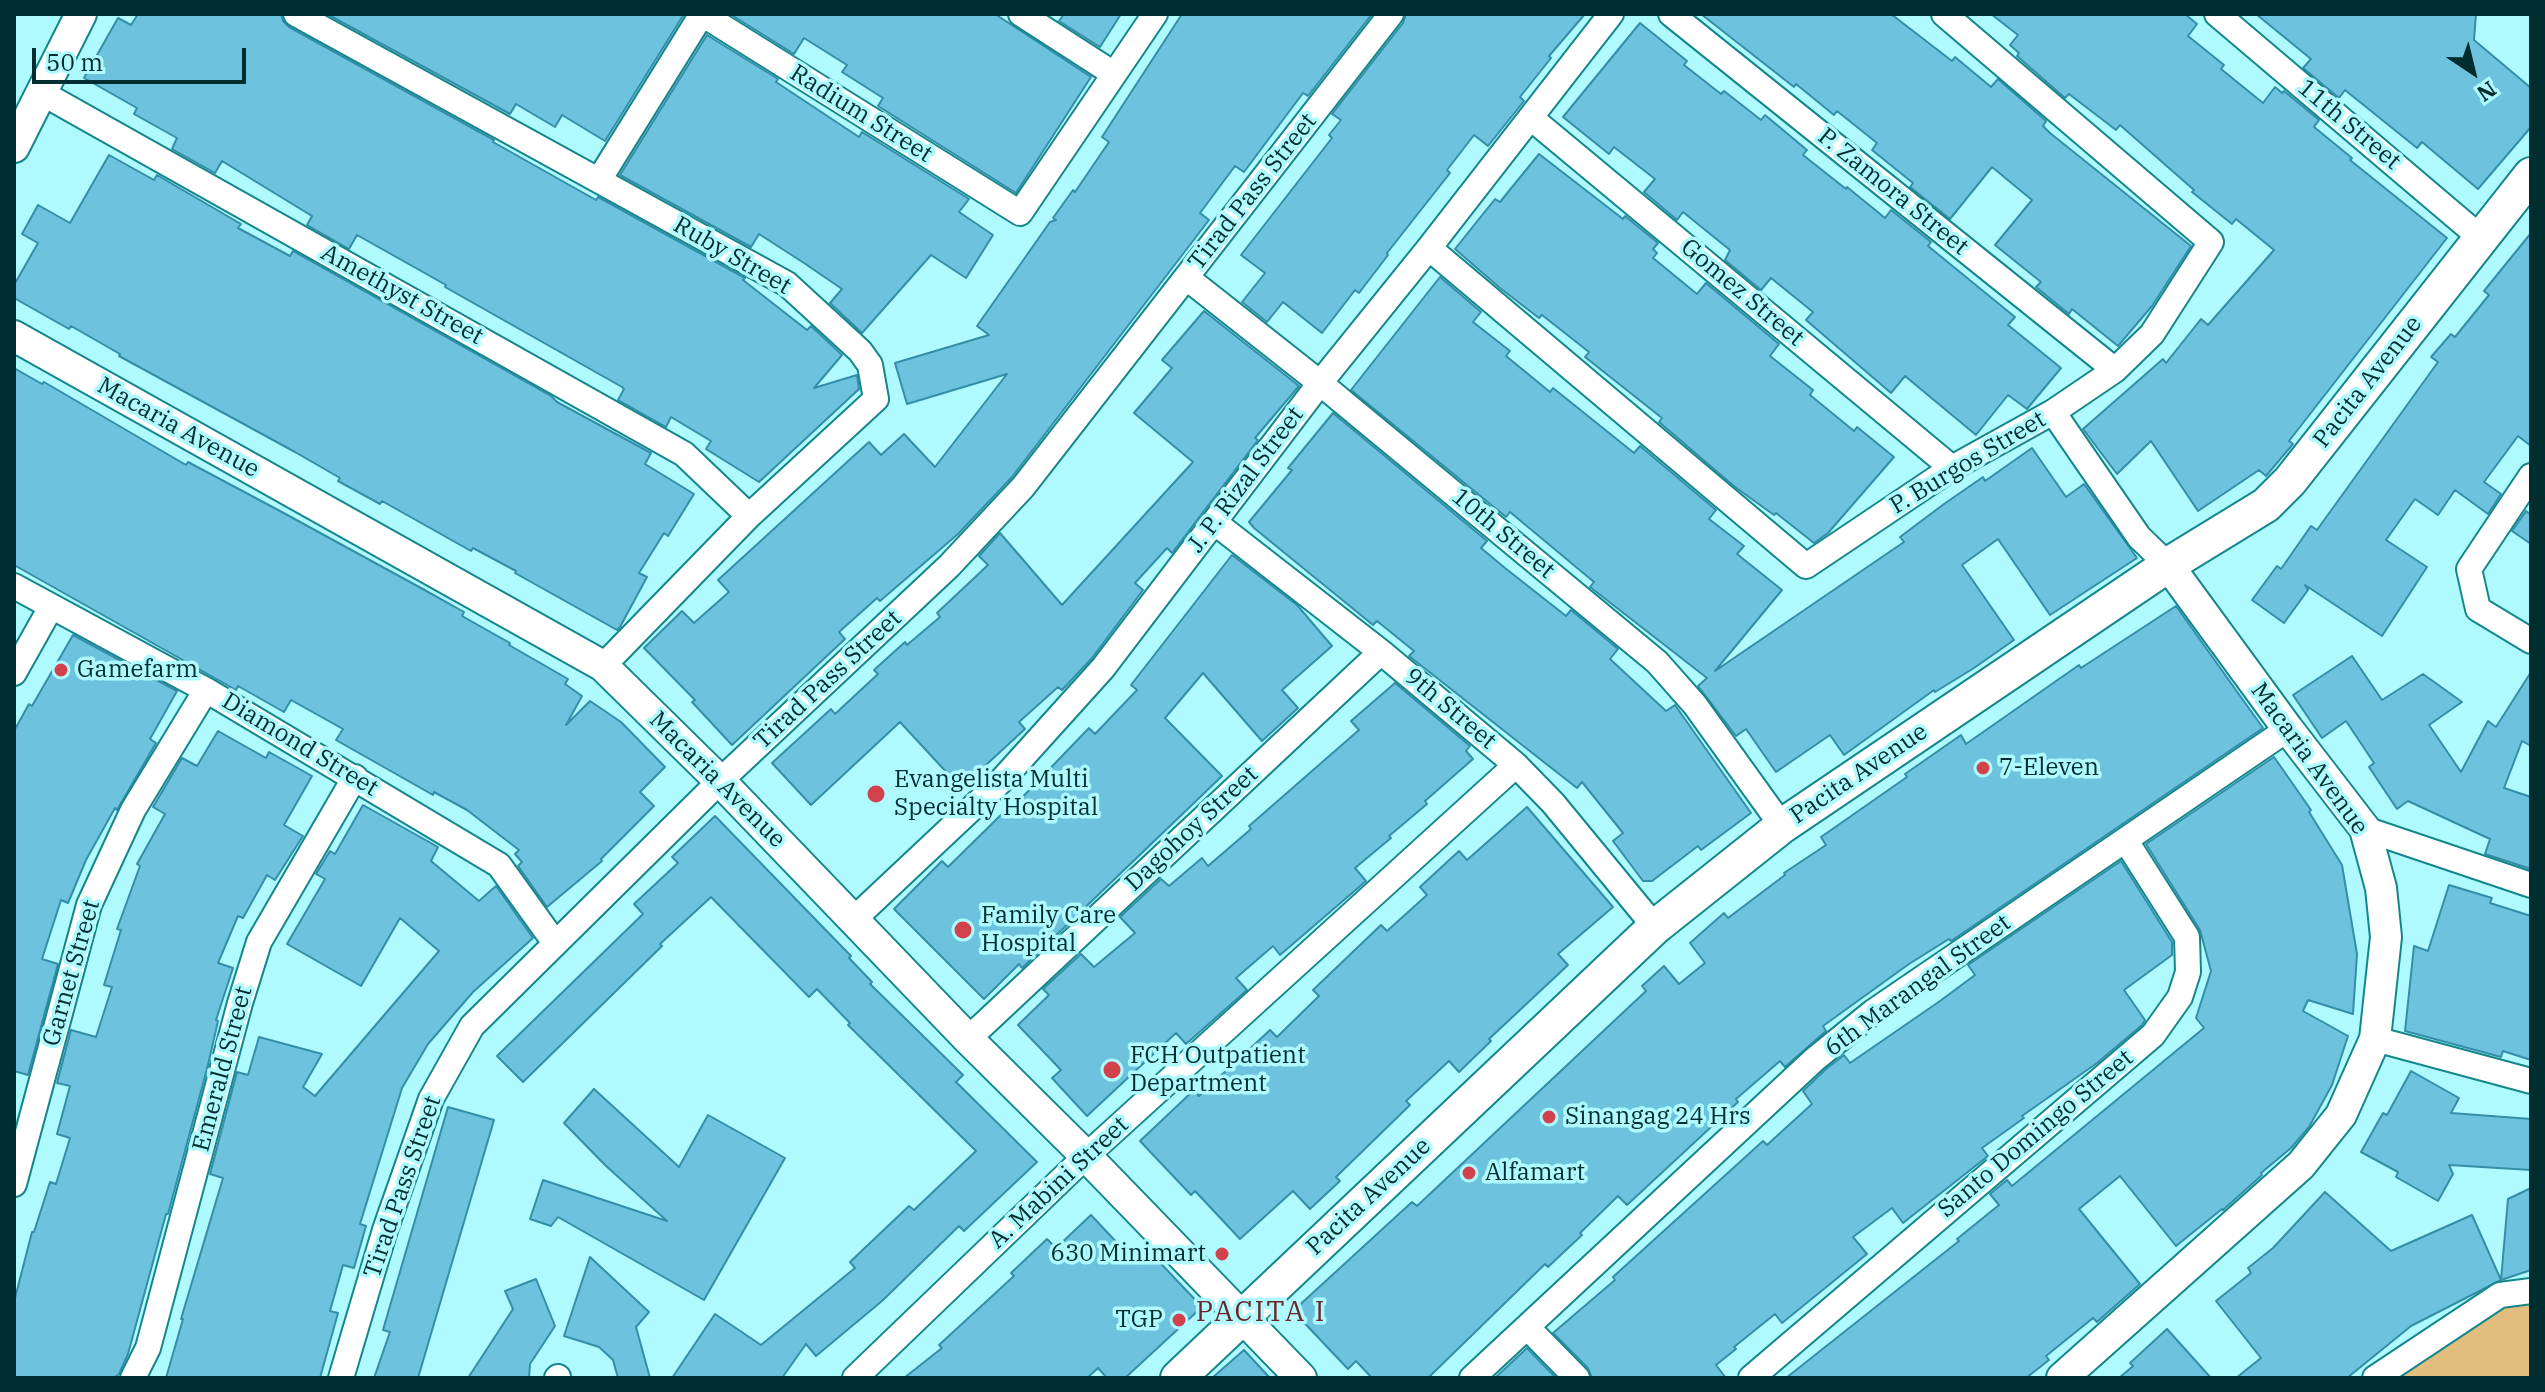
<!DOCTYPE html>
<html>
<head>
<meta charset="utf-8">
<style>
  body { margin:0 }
  #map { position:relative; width:2545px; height:1392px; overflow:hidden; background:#affafe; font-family:"IBM Plex Serif",serif }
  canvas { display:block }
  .frame { position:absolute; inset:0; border:16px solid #002d2f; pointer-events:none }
  .north { position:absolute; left:2433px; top:32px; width:80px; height:80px; -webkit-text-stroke:6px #affafe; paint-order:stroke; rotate:145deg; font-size:22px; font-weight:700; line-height:32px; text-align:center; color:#002d2f }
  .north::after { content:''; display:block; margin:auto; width:28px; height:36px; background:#002d2f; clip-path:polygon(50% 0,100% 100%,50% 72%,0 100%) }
  .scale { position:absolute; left:32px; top:48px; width:214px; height:36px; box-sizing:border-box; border:4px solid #002d2f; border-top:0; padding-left:10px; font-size:24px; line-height:28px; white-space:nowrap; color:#002d2f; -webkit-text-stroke:6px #affafe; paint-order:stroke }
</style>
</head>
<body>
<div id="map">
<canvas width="2545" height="1392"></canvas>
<div class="frame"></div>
<div class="north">N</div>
<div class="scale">50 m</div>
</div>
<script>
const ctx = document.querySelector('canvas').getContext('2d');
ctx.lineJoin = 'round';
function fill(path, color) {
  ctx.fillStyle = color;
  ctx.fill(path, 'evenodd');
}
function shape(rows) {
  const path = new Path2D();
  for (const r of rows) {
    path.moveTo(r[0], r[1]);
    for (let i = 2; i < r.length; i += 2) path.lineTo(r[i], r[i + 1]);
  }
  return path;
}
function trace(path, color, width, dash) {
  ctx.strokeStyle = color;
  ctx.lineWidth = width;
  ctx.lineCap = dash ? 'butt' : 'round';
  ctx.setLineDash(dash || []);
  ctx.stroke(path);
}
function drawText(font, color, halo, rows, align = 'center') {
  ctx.font = font + ' "IBM Plex Serif",serif';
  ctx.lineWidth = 7;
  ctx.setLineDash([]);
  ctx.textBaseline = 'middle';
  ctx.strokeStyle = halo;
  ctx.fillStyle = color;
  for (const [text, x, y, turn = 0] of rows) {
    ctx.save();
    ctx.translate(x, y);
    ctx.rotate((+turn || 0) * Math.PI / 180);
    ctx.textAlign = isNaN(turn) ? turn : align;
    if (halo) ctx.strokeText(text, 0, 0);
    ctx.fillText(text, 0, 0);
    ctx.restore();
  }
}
fill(shape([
  [2531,1291,2531,1378,2375,1378]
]), '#e2bd7e');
const building = shape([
  [138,14,281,14,283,21,289,27,494,140,493,142,596,200,598,197,745,278,743,280,807,330,811,326,842,355,814,388,857,375,859,389,759,482,706,449,711,441,671,417,666,427,618,400,624,389,622,387,445,287,446,285,357,235,349,249,307,225,312,216,222,161,215,173,172,149,177,138,134,114,137,108,84,78,118,18,131,25,138,14],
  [327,14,684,14,605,141,562,115,555,127,516,104,510,114,327,14],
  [730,14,995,14,1091,77,1016,193,878,106,883,98,842,72,847,65,804,38,794,54,730,14],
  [1064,14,1121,14,1100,47,1059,21,1064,14],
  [1182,14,1372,14,1308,96,1303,93,1244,172,1235,166,1200,213,1209,220,1012,477,958,534,880,601,877,598,839,632,845,639,732,745,692,702,695,700,644,648,682,611,694,623,729,592,718,580,869,442,881,455,904,434,935,467,1007,374,907,404,895,363,989,335,977,326,1050,222,1056,220,1053,218,1073,190,1075,192,1109,142,1102,137,1182,14],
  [1406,14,1585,14,1549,56,1551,58,1520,97,1524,101,1488,146,1474,135,1447,170,1450,173,1387,253,1388,255,1359,293,1355,290,1322,333,1283,302,1267,322,1242,302,1265,273,1241,255,1332,138,1329,135,1341,120,1332,114,1403,23,1406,14],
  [1701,14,1891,14,1952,61,1955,57,1991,87,1998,79,2046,121,2043,126,2050,133,2191,246,2152,306,2118,346,2072,309,2069,314,2036,287,2041,282,1995,245,2032,200,1992,167,1950,219,1910,187,1913,183,1872,150,1877,143,1837,111,1834,115,1796,84,1794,87,1701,14],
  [1991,14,2185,14,2197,24,2188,36,2224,65,2221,69,2263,103,2275,87,2282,93,2284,91,2319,120,2314,127,2352,158,2350,160,2447,238,2289,441,2293,444,2266,476,2259,470,2198,511,2151,441,2117,474,2083,429,2163,359,2166,363,2201,319,2208,325,2274,250,2236,219,2232,224,2192,192,2194,190,2120,125,2116,130,2069,94,2065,98,2017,56,2019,53,2010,45,2018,35,1991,14],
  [2256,14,2476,14,2474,40,2531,88,2531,127,2478,189,2422,142,2417,148,2345,90,2339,98,2303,68,2311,59,2256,14],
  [1640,23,1687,61,1684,65,1721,94,1724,91,1761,120,1765,115,1807,150,1803,155,1846,189,1847,187,1885,218,1891,210,1931,242,1928,246,2015,317,2008,325,2061,368,2027,409,2008,395,1976,435,1905,376,1891,393,1806,320,1813,312,1771,278,1761,290,1725,260,1730,250,1683,212,1677,220,1644,192,1655,179,1614,147,1609,154,1563,117,1640,23],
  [707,35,778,79,776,82,859,137,862,132,969,199,959,212,993,235,966,278,931,255,862,333,830,303,842,289,804,263,759,234,751,247,620,175,707,35],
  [1539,154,1623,219,1625,216,1658,243,1653,249,1657,253,1653,258,1697,294,1706,283,1779,344,1770,356,1813,390,1810,395,1854,431,1857,427,1894,457,1828,533,1814,543,1776,513,1774,515,1735,487,1659,422,1662,418,1585,357,1589,352,1542,315,1539,318,1500,288,1455,249,1495,199,1500,202,1539,154],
  [109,155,154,180,157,175,241,224,238,228,290,256,293,251,551,396,557,402,651,453,645,464,694,494,668,536,664,533,639,573,647,577,620,627,617,630,515,573,516,571,473,548,471,551,382,501,380,504,338,481,340,478,295,452,119,356,120,354,71,326,69,329,14,298,14,285,38,243,22,234,38,205,70,223,109,155],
  [2531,233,2531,446,2518,436,2484,482,2501,494,2488,514,2455,490,2438,515,2415,499,2386,540,2427,567,2382,636,2305,585,2308,590,2284,623,2252,600,2277,566,2281,569,2311,526,2317,530,2438,362,2431,357,2451,334,2455,337,2489,295,2484,291,2531,233],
  [1440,277,1481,312,1473,322,1510,351,1506,356,1550,392,1553,388,1634,453,1640,446,1716,510,1709,519,1744,546,1737,554,1782,590,1715,671,1904,542,1900,537,1944,504,1983,477,1985,481,2032,448,2066,497,2084,484,2137,558,2050,615,1998,539,1962,565,2014,640,1974,668,1935,692,1934,690,1844,755,1830,735,1776,772,1746,729,1736,736,1698,686,1707,678,1590,587,1594,582,1510,512,1506,517,1351,390,1440,277],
  [1204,311,1299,386,1255,438,1258,440,1172,553,1167,548,1135,583,1143,590,1092,658,1062,690,1058,687,1019,722,1025,729,961,788,900,722,811,805,772,763,831,709,835,714,878,674,874,670,905,642,907,645,940,617,937,613,988,565,979,556,1000,533,1062,605,1193,462,1134,413,1172,368,1162,360,1204,311],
  [14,368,42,384,44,382,186,465,188,462,280,511,421,588,464,612,462,616,510,643,509,645,568,679,565,684,582,696,566,725,590,701,621,722,665,767,640,792,654,806,601,859,602,861,547,907,518,866,522,862,515,854,519,850,467,810,434,792,433,795,336,740,343,729,291,700,284,712,238,686,236,690,14,565,14,368],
  [1333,413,1487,541,1481,548,1505,568,1566,616,1571,610,1618,649,1610,659,1666,711,1675,705,1751,813,1701,850,1698,846,1652,881,1643,881,1613,841,1623,833,1582,782,1577,788,1531,752,1409,656,1414,651,1377,621,1373,625,1254,528,1249,522,1292,470,1288,468,1333,413],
  [2526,511,2531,515,2531,544,2512,531,2526,511],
  [1232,555,1297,605,1332,646,1282,690,1298,708,1262,741,1203,673,1165,718,1222,776,1022,968,1019,964,984,999,894,909,942,861,948,867,1011,805,1013,807,1089,728,1095,734,1137,690,1131,685,1232,555],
  [2176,606,2263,728,1951,941,1949,939,1909,964,1823,1026,1826,1031,1785,1067,1780,1061,1736,1099,1738,1102,1627,1205,1618,1196,1580,1233,1582,1235,1548,1267,1545,1264,1428,1378,1372,1378,1356,1361,1348,1369,1293,1311,1412,1202,1417,1206,1646,991,1642,986,1664,966,1679,984,1705,963,1690,943,1724,913,1728,918,1785,875,1784,873,1826,845,1821,837,1907,777,1905,774,1961,735,1966,744,2079,665,2081,668,2176,606],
  [73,635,177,691,150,739,156,743,117,810,115,808,86,860,68,903,61,900,42,959,58,964,28,1075,14,1071,14,731,29,704,32,706,73,635],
  [2352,656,2382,700,2423,674,2462,702,2429,725,2461,772,2488,721,2496,727,2531,672,2531,746,2522,741,2504,788,2531,797,2531,869,2485,854,2490,839,2408,801,2397,809,2369,767,2374,763,2346,721,2322,738,2293,695,2352,656],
  [1395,683,1470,746,1466,751,1473,759,1425,801,1427,804,1389,836,1391,838,1355,868,1366,881,1280,955,1273,946,1236,978,1247,990,1186,1044,1176,1033,1087,1116,1052,1078,1061,1070,1018,1025,1049,995,1043,989,1081,954,1094,967,1135,933,1120,917,1161,879,1169,886,1202,858,1208,866,1251,829,1249,826,1359,730,1351,721,1395,683],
  [218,731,266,758,269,752,312,776,284,825,303,836,275,880,267,875,243,918,238,916,218,963,233,968,216,1020,218,1021,208,1065,168,1214,166,1214,128,1354,119,1374,114,1378,14,1378,14,1302,32,1232,34,1232,50,1182,56,1184,70,1138,57,1134,70,1086,57,1083,71,1030,96,1037,112,987,104,985,121,930,117,929,140,866,137,864,165,814,153,807,182,758,197,766,218,731],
  [2274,757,2311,810,2309,812,2342,865,2357,954,2353,1014,2308,1000,2303,1011,2348,1036,2332,1085,2309,1127,2291,1148,2261,1173,2262,1175,2223,1210,2222,1209,2176,1246,2120,1176,2079,1209,2140,1284,2097,1322,2093,1318,2046,1356,2049,1360,2026,1378,1786,1378,1959,1241,1957,1239,1999,1205,1990,1194,2007,1180,2012,1186,2204,1028,2196,1018,2211,971,2200,930,2146,844,2274,757],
  [363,805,438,847,431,861,479,901,496,886,533,938,473,992,428,1044,402,1088,360,1224,366,1226,354,1268,343,1265,330,1311,338,1313,320,1378,166,1378,183,1319,181,1319,223,1178,210,1174,237,1072,248,1075,259,1037,322,1054,303,1087,315,1096,439,951,400,918,361,986,287,944,325,879,316,874,330,851,335,854,363,805],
  [1527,807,1613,907,1558,954,1568,965,1489,1039,1491,1041,1459,1072,1449,1061,1406,1101,1410,1105,1336,1177,1340,1181,1310,1209,1293,1191,1240,1239,1195,1191,1191,1195,1140,1141,1194,1090,1199,1096,1270,1030,1277,1037,1319,996,1313,990,1381,925,1387,931,1427,895,1420,887,1459,851,1467,860,1527,807],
  [715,816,851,956,849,958,872,982,870,984,963,1075,956,1082,1037,1162,964,1231,959,1226,882,1301,816,1356,806,1344,782,1378,672,1378,715,1314,761,1345,855,1268,850,1262,909,1206,914,1210,976,1151,848,1025,850,1023,817,989,809,997,711,897,660,944,662,946,523,1082,497,1056,643,914,634,904,678,863,672,857,715,816],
  [2121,861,2172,942,2172,955,2124,990,2145,1020,2142,1025,2097,1063,2022,1116,2024,1118,1982,1148,1988,1156,1903,1223,1892,1208,1853,1237,1867,1254,1782,1323,1775,1314,1734,1347,1736,1349,1716,1365,1726,1378,1592,1378,1588,1368,1553,1333,1615,1280,1613,1277,1763,1141,1767,1145,1812,1104,1803,1091,1825,1070,1844,1055,1850,1063,1940,1001,1975,975,1968,965,2121,861],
  [2449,885,2492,898,2490,903,2531,916,2531,1060,2503,1051,2501,1057,2405,1031,2414,946,2428,951,2449,885],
  [2411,1071,2459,1098,2451,1113,2531,1119,2531,1170,2449,1165,2453,1174,2438,1201,2396,1177,2398,1172,2361,1152,2383,1113,2387,1115,2411,1071],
  [594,1089,679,1167,708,1115,785,1158,704,1300,558,1217,551,1226,530,1219,543,1180,667,1221,605,1165,564,1123,594,1089],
  [448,1107,494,1120,418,1378,374,1378,390,1332,383,1330,448,1107],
  [2531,1188,2531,1270,2501,1280,2508,1199,2531,1188],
  [2325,1192,2391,1251,2472,1215,2501,1280,2411,1326,2347,1378,2236,1378,2261,1358,2216,1301,2251,1273,2248,1268,2273,1248,2325,1192],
  [1091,1215,1136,1263,1149,1251,1202,1307,1125,1378,1107,1378,1098,1368,1087,1378,904,1378,942,1348,939,1345,1014,1276,1011,1273,1047,1239,1056,1248,1091,1215],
  [590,1257,649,1312,636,1327,650,1378,618,1378,613,1360,599,1347,564,1336,590,1257],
  [536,1279,555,1326,530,1364,529,1378,468,1378,513,1309,505,1291,536,1279],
  [2167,1329,2211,1378,2119,1378,2133,1366,2130,1363,2167,1329],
  [1527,1348,1556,1378,1495,1378,1527,1348],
  [1244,1350,1270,1378,1212,1378,1244,1350]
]);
fill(building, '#6dc3de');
trace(building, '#348ea8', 2);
const minor = shape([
  [296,14,787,284,860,351,870,365,876,399,749,516,603,666],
  [702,14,1020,213,1155,14],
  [1021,14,1114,74],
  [1671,14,2115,370],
  [2217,14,2481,238],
  [42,93,684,454,749,516],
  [1531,118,1952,468],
  [599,180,702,14],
  [1429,248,1806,566,1952,468,2053,412,2115,370,2152,334,2211,242,1944,14],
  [1187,278,1320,383,1657,662,1695,705,1782,826],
  [2053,412,2139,537,2168,565],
  [2531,476,2469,569,2478,609,2531,641],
  [1214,522,1381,652,1516,765,1553,803,1655,927],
  [14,586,206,690,499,865,555,943],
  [14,673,51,607],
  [2365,829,2531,885],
  [853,920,1002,780,1103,668,1320,383,1429,248,1611,14],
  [968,1039,1381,652],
  [2375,1039,2531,1081],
  [14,1184,89,905,133,810,206,690],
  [1527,1327,1577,1378],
  [133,1378,148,1348,240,1003,259,942,355,777],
  [341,1378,385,1230,431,1099,472,1026,720,781,949,566,1023,487,1391,14],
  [557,1378,558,1377],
  [855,1378,1086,1156,1516,765],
  [1472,1378,1815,1059,1873,1012,2288,729],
  [1751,1378,2153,1035,2180,997,2188,972,2187,937,2126,841],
  [2375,1378,2500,1295,2531,1291]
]);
const tertiary = shape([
  [14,147,81,14],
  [14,336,603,666,720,781,968,1039,1086,1156,1301,1378],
  [2062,1378,2301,1165,2341,1115,2375,1039,2386,937,2381,888,2365,829,2288,729,2168,565]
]);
const secondary = shape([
  [1178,1378,1655,927,1782,826,2168,565,2266,505,2290,481,2531,175]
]);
trace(minor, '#15868c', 28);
trace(tertiary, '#15868c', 34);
trace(secondary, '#15868c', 38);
trace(minor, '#fff', 24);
trace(tertiary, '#fff', 30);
trace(secondary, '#fff', 34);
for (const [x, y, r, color] of [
  [61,670,8,"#d2424d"],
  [1983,768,8,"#d2424d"],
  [876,794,10,"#d2424d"],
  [963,930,10,"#d2424d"],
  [1112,1070,10,"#d2424d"],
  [1549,1117,8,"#d2424d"],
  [1469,1173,8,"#d2424d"],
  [1222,1254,8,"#d2424d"],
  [1179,1320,8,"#d2424d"]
]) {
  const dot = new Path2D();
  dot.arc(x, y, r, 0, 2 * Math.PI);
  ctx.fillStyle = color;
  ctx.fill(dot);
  trace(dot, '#affafe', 3);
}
drawText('24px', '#002d2f', '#affafe', [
  ["Radium Street",861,114,32],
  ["11th Street",2349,125,40],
  ["Tirad Pass Street",1253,192,-52],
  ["P. Zamora Street",1893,192,39],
  ["Ruby Street",732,256,30],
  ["Gomez Street",1742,293,40],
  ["Amethyst Street",402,295,29],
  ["Pacita Avenue",2368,382,-52],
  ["Macaria Avenue",178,428,29],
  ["P. Burgos Street",1968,463,-31],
  ["J. P. Rizal Street",1246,480,-53],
  ["10th Street",1503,534,40],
  ["Tirad Pass Street",828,680,-43],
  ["9th Street",1450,709,40],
  ["Diamond Street",300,745,31],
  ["Macaria Avenue",2309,759,54],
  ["Pacita Avenue",1859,774,-34],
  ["Macaria Avenue",717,780,45],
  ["Dagohoy Street",1192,829,-43],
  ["Garnet Street",72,973,-74],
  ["6th Marangal Street",1918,986,-36],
  ["Emerald Street",223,1069,-75],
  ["Santo Domingo Street",2036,1134,-40],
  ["A. Mabini Street",1059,1183,-43],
  ["Tirad Pass Street",403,1187,-71],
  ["Pacita Avenue",1369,1197,-43]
]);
drawText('24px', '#002d2f', '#affafe', [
  ["Gamefarm",77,670],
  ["7-Eleven",1999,768],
  ["Evangelista Multi",894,780],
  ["Specialty Hospital",894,808],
  ["Family Care",981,916],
  ["Hospital",981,944],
  ["FCH Outpatient",1130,1056],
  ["Department",1130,1084],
  ["Sinangag 24 Hrs",1565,1117],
  ["Alfamart",1485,1173],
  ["630 Minimart",1206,1254,"right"],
  ["TGP",1163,1320,"right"]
], 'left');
ctx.letterSpacing = '2px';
drawText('28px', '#6c2629', '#affafe', [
  ["PACITA I",1261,1313]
]);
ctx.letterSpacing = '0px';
</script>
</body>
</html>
